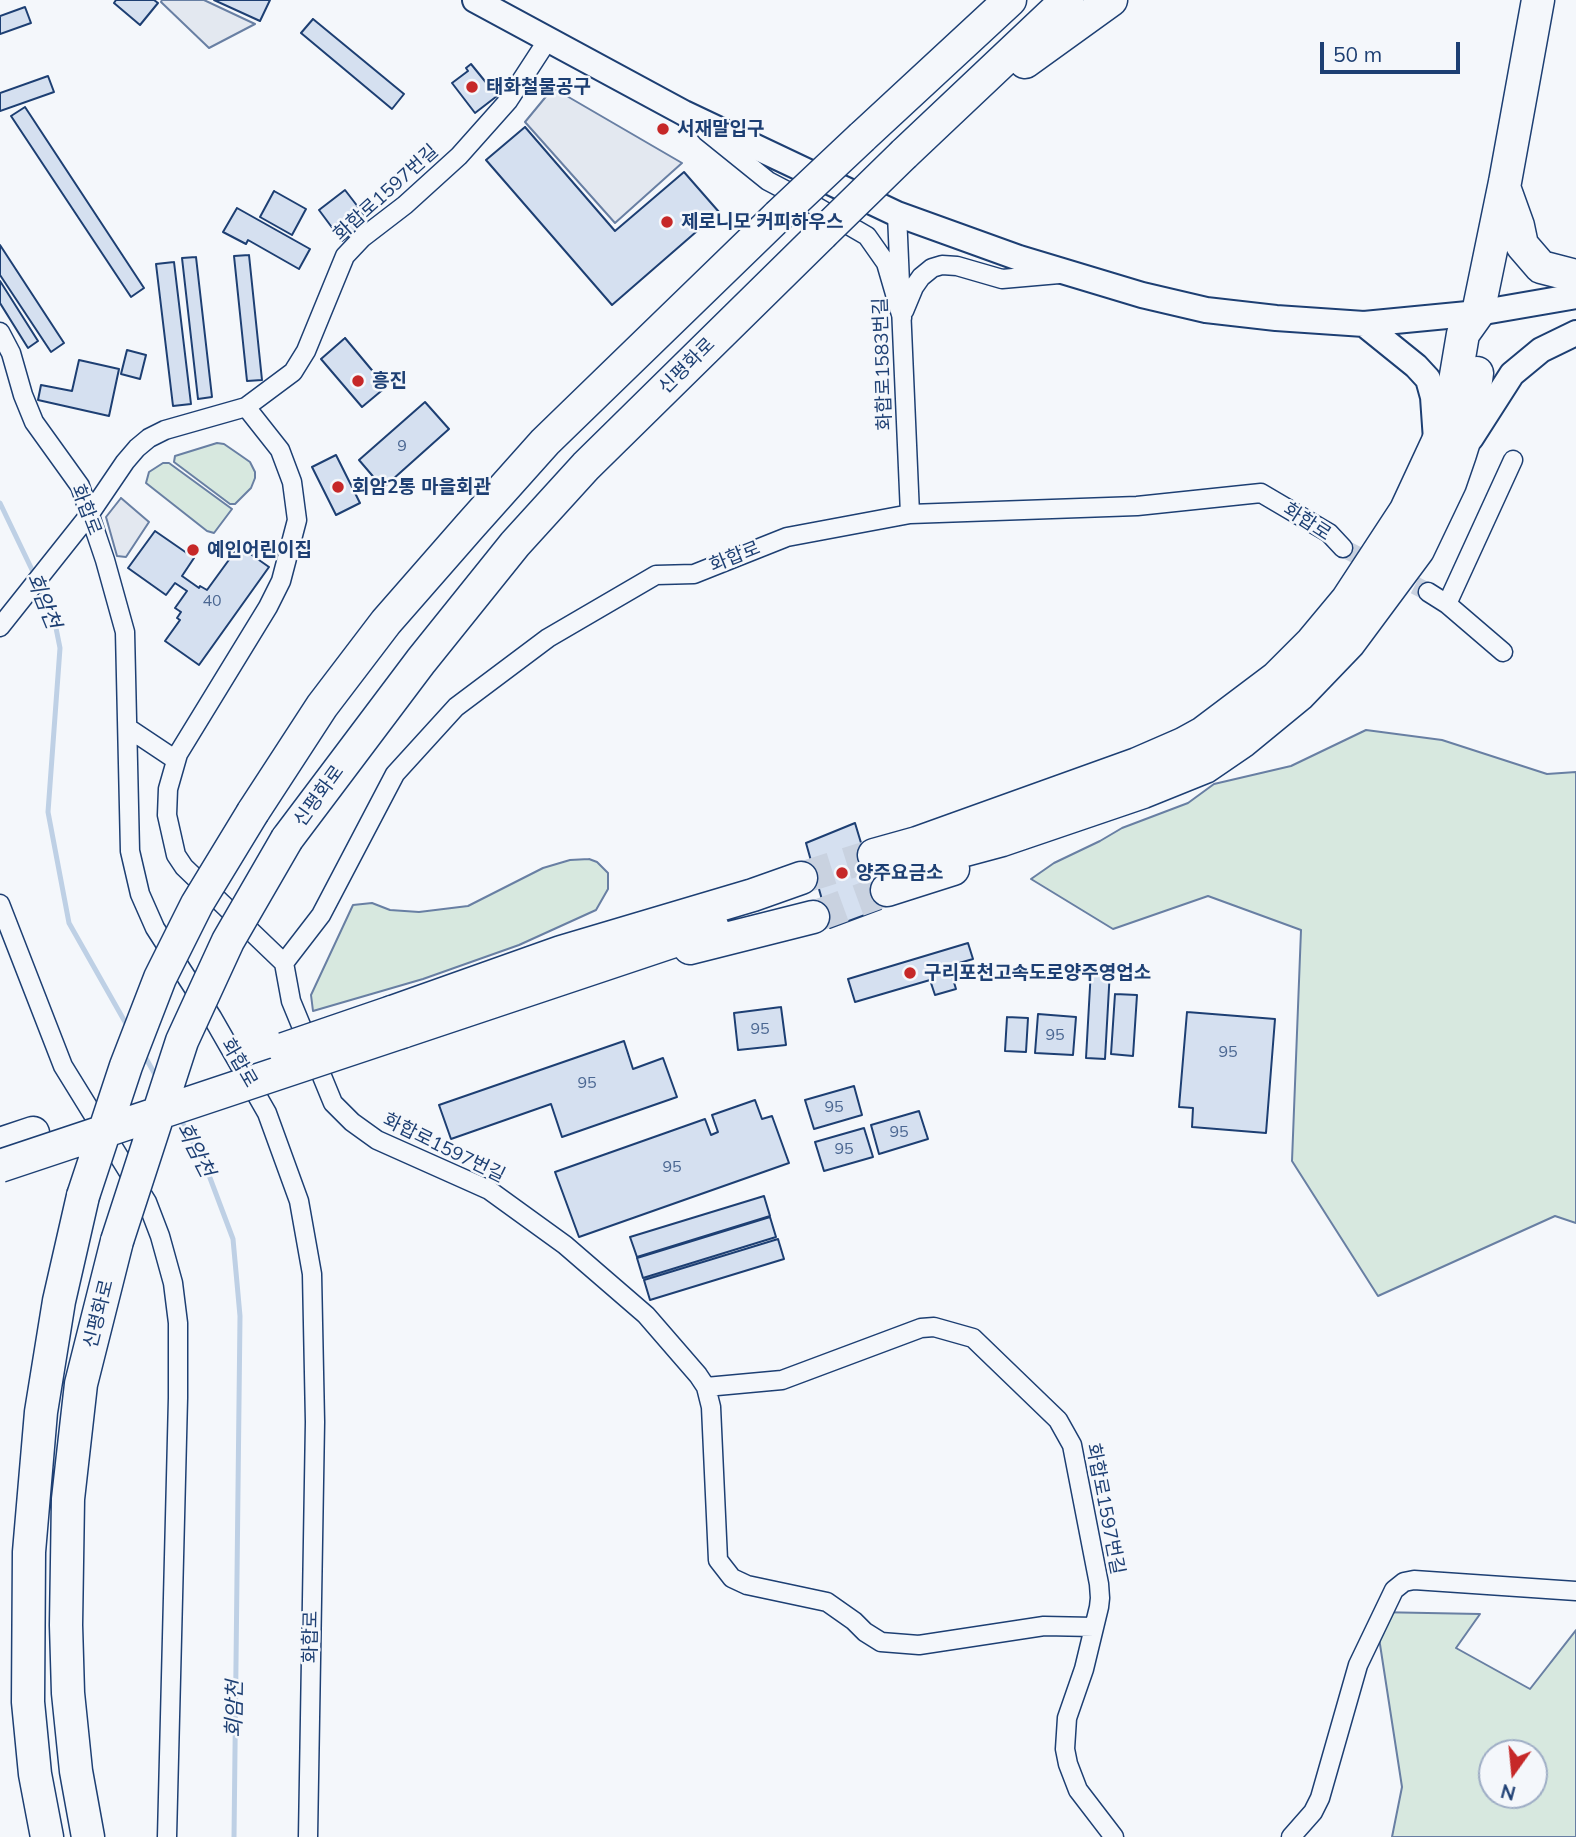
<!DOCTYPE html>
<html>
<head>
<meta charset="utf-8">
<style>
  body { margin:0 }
  #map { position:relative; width:1576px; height:1837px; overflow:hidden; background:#f4f7fb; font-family:Mulish,sans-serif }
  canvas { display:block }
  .north { position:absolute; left:1478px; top:1739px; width:70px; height:70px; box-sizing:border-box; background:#f4f7fb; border:2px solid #9eadc5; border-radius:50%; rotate:195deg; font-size:19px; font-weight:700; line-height:28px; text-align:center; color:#1d3f73 }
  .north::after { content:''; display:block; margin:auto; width:24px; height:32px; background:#c62828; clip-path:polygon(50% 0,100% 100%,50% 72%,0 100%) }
  .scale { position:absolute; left:1320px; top:42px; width:140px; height:32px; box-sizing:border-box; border:4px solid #1d3f73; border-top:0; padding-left:9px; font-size:21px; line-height:24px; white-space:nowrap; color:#1d3f73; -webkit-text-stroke:5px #f4f7fb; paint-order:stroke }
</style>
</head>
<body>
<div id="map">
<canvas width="1576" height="1837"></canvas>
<div class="north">N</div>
<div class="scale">50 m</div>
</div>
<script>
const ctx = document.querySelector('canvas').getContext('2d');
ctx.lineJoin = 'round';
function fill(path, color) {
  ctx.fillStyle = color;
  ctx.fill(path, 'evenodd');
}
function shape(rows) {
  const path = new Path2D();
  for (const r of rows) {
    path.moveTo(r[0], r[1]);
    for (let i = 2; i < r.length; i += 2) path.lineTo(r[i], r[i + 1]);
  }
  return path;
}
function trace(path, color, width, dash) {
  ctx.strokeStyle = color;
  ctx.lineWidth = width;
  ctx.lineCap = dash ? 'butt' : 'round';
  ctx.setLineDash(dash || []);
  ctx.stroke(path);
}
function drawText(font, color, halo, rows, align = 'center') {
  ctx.font = font + ' Mulish,"Noto Sans KR",sans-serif';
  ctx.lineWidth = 5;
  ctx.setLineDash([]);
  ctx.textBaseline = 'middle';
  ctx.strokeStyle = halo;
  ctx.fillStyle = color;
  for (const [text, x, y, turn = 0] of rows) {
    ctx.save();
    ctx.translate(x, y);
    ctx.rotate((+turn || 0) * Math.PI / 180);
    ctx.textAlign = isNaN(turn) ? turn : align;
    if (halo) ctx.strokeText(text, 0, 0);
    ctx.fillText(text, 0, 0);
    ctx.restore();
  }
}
const green = shape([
  [217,443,224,444,240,455,250,462,255,472,255,478,251,488,235,504,230,504,174,462,175,456,217,443],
  [163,463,169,463,232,509,214,533,207,531,146,483,149,472,163,463],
  [1366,730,1442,740,1547,774,1576,772,1576,1223,1555,1216,1378,1296,1292,1161,1301,930,1208,896,1113,929,1031,879,1054,863,1100,841,1122,828,1188,803,1214,784,1291,766,1366,730],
  [589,859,597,862,608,873,608,889,596,910,519,945,423,979,313,1011,311,995,353,905,372,903,390,910,419,912,468,906,543,868,570,860,589,859],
  [1375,1612,1480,1614,1456,1648,1530,1689,1576,1630,1576,1837,1392,1837,1402,1787,1375,1612],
  [1492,1753,1534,1753,1534,1795,1492,1795,1492,1753]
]);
fill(green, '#d7e8df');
trace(green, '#687fa3', 2);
const parking = shape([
  [162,0,204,0,255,24,209,48,161,2,162,0],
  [553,88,682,163,615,223,525,122,553,88],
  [121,498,149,522,126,557,117,556,106,517,121,498]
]);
fill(parking, '#e3e8f0');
trace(parking, '#687fa3', 2);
trace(shape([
  [0,503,35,576],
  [39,585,54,618,60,648,48,812,69,923,129,1029],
  [143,1053,157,1078],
  [179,1117,204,1162,233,1239,240,1316,234,1837]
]), '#bed0e5', 5);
const building = shape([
  [116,0,154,0,158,3,140,25,114,3,116,0],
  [214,0,270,0,260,21,214,0],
  [25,7,31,23,0,34,0,16,25,7],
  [313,19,404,94,392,109,301,33,313,19],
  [471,64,497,96,475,113,452,83,468,71,466,68,471,64],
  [48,76,54,92,0,111,0,93,48,76],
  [25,107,144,288,131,297,11,116,25,107],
  [525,127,615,231,684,172,719,212,612,305,486,160,525,127],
  [345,190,365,216,360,220,364,225,342,241,319,210,345,190],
  [274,191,306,209,292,235,260,217,274,191],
  [237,208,310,249,299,269,248,240,246,244,223,232,237,208],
  [0,245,64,343,51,352,0,275,0,245],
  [249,255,262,380,247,381,234,256,249,255],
  [196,257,212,397,198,399,182,258,196,257],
  [174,262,191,404,173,406,156,264,174,262],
  [0,281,38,341,28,348,0,303,0,281],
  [345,338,386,387,362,407,321,359,345,338],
  [127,350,146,355,140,379,121,374,127,350],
  [79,360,119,369,109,416,38,400,41,385,72,391,79,360],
  [425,402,449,429,383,488,359,460,425,402],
  [336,455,360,503,336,515,312,467,336,455],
  [155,531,194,558,182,576,199,588,200,586,207,590,239,546,269,567,199,665,165,641,180,620,177,618,181,612,175,608,187,591,175,583,166,595,128,568,155,531],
  [855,823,881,909,830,928,806,843,855,823],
  [968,943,973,959,949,966,956,989,935,995,930,980,855,1002,848,979,968,943],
  [1091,969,1110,970,1105,1059,1086,1058,1091,969],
  [1115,994,1137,995,1133,1056,1111,1054,1115,994],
  [781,1007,786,1045,738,1050,734,1013,781,1007],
  [1187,1012,1275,1019,1266,1133,1192,1127,1193,1108,1179,1107,1187,1012],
  [1038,1014,1076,1017,1073,1055,1035,1053,1038,1014],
  [1007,1017,1028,1018,1026,1052,1005,1051,1007,1017],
  [624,1041,633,1069,663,1058,677,1097,562,1137,551,1104,451,1139,439,1105,624,1041],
  [854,1086,862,1115,814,1129,805,1100,854,1086],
  [755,1100,762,1119,772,1116,789,1163,579,1237,555,1172,705,1119,711,1135,718,1132,712,1115,755,1100],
  [919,1111,928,1139,879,1154,871,1125,919,1111],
  [864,1128,873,1157,824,1171,815,1142,864,1128],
  [764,1196,770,1216,637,1257,630,1237,764,1196],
  [770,1217,776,1237,643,1278,637,1258,770,1217],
  [778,1239,784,1259,650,1300,644,1280,778,1239]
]);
fill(building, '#d5e0f0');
trace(building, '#1d3f73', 2);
trace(shape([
  [1343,548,1428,592]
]), '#c9d2e0', 18, [18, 9]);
trace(shape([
  [801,878,874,855],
  [813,917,887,890]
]), '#c9d2e0', 32, [32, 16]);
const street = shape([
  [706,131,768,181,812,204,867,236,886,263,902,318],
  [897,214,910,514],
  [904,311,914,287,921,277,932,268,942,265,957,266,1002,279,1059,274],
  [0,332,11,353,23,395,34,422,80,486,105,560,125,632,130,851,140,894,155,928,212,1017,267,1113,299,1201,312,1274,315,1422,308,1837],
  [246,407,280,450,292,482,297,520,281,581,268,607,178,754,168,789,167,815,176,855,184,867,284,963],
  [1428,592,1447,604,1503,652],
  [1447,604,1513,460],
  [0,627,89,515,125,462,137,448,149,438,165,430,246,407,293,372,306,351,345,256,362,238,405,205,459,156,508,101,549,38],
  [128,728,176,760],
  [0,904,63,1066,147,1202,160,1236,173,1283,178,1323,178,1398,167,1837],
  [284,963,321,915,395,774,456,707,548,638,656,575,694,574,787,537,910,514,1137,506,1261,493,1329,533,1343,548],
  [284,963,291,1001,333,1103,352,1122,377,1140,489,1190,565,1245,646,1315,698,1375,706,1387,711,1407,718,1560,732,1578,747,1585,827,1602,854,1621,865,1632,881,1642,919,1645,1044,1626,1094,1627],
  [706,1387,782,1380,921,1328,934,1327,973,1338,1058,1420,1072,1445,1099,1584,1100,1598,1099,1607,1084,1669,1067,1718,1065,1749,1068,1764,1078,1790,1114,1837],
  [1291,1837,1313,1812,1320,1798,1358,1665,1394,1590,1404,1582,1414,1580,1576,1591]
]);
const secondary = shape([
  [475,0,684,113,897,214,1019,258,1142,295,1206,310,1276,318,1364,324,1478,313,1576,296],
  [1364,324,1416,366,1428,379,1433,397,1436,440],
  [1471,438,1512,374,1541,350,1576,333]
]);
const highway = shape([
  [1025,62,1111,0],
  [862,137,1010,0],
  [904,154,1067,0],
  [1504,187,1518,226,1522,245,1541,267,1576,276],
  [253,812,322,706,386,622,470,526,545,442,778,216],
  [287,839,421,661,515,544,586,466,822,234],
  [874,855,917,843,1137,764,1183,744,1203,733,1276,678,1312,642,1347,600,1406,510,1439,439,1451,405,1463,334,1478,313,1505,182,1538,0],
  [920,862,1002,840,1143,792,1205,767,1243,741,1299,695,1349,643,1418,550,1450,483,1460,454,1470,422,1477,373],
  [887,890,953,869],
  [690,948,813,917],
  [392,1012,561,952,753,895,801,878],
  [402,1032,713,928],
  [0,1144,33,1133],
  [47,1837,35,1774,28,1702,29,1552,41,1412,59,1301,83,1196],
  [88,1837,76,1771,68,1693,66,1625,68,1499,81,1384,117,1241]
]);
trace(street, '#1d3f73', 21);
trace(secondary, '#1d3f73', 28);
trace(highway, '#1d3f73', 35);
trace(street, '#f4f7fb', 18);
trace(secondary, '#f4f7fb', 24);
trace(highway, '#f4f7fb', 32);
const highwayBridge = shape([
  [778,216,862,137],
  [822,234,904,154],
  [284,1049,392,1012],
  [0,1166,402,1032],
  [83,1196,126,1066,160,978,197,904,253,812],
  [117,1241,182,1041,228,941,287,839]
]);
trace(highwayBridge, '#1d3f73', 35, []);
trace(highwayBridge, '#f4f7fb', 32);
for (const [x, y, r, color] of [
  [472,87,7,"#c62828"],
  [663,129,7,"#c62828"],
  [667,222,7,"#c62828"],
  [358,381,7,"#c62828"],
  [338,487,7,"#c62828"],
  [193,550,7,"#c62828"],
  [842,873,7,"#c62828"],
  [910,973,7,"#c62828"]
]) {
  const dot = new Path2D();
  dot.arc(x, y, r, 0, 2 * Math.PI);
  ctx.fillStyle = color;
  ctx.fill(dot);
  trace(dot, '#f4f7fb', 2.5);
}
drawText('16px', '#4b6792', null, [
  ["9",402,446],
  ["40",212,601],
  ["95",760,1029],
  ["95",1055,1035],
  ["95",1228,1052],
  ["95",587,1083],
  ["95",834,1107],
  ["95",899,1132],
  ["95",844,1149],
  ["95",672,1167]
]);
drawText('bold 19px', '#1d3f73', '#f4f7fb', [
  ["태화철물공구",486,87],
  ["서재말입구",677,129],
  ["제로니모 커피하우스",681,222],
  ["흥진",372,381],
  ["회암2통 마을회관",352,487],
  ["예인어린이집",207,550],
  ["양주요금소",856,873],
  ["구리포천고속도로양주영업소",924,973]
], 'left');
drawText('19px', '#1d3f73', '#f4f7fb', [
  ["화합로1597번길",386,193,-42],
  ["화합로1583번길",883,364,-92],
  ["신평화로",687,366,-45],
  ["화합로",86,510,69],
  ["화합로",1307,522,33],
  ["화합로",735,557,-22],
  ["신평화로",319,796,-54],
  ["화합로",239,1063,60],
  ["화합로1597번길",444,1148,26],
  ["신평화로",99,1314,-76],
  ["화합로1597번길",1105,1509,79],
  ["화합로",311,1637,-89]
]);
drawText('italic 21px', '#1d3f73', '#f4f7fb', [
  ["회암천",43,601,68],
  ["회암천",195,1150,63],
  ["회암천",235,1709,-89]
]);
</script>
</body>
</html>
